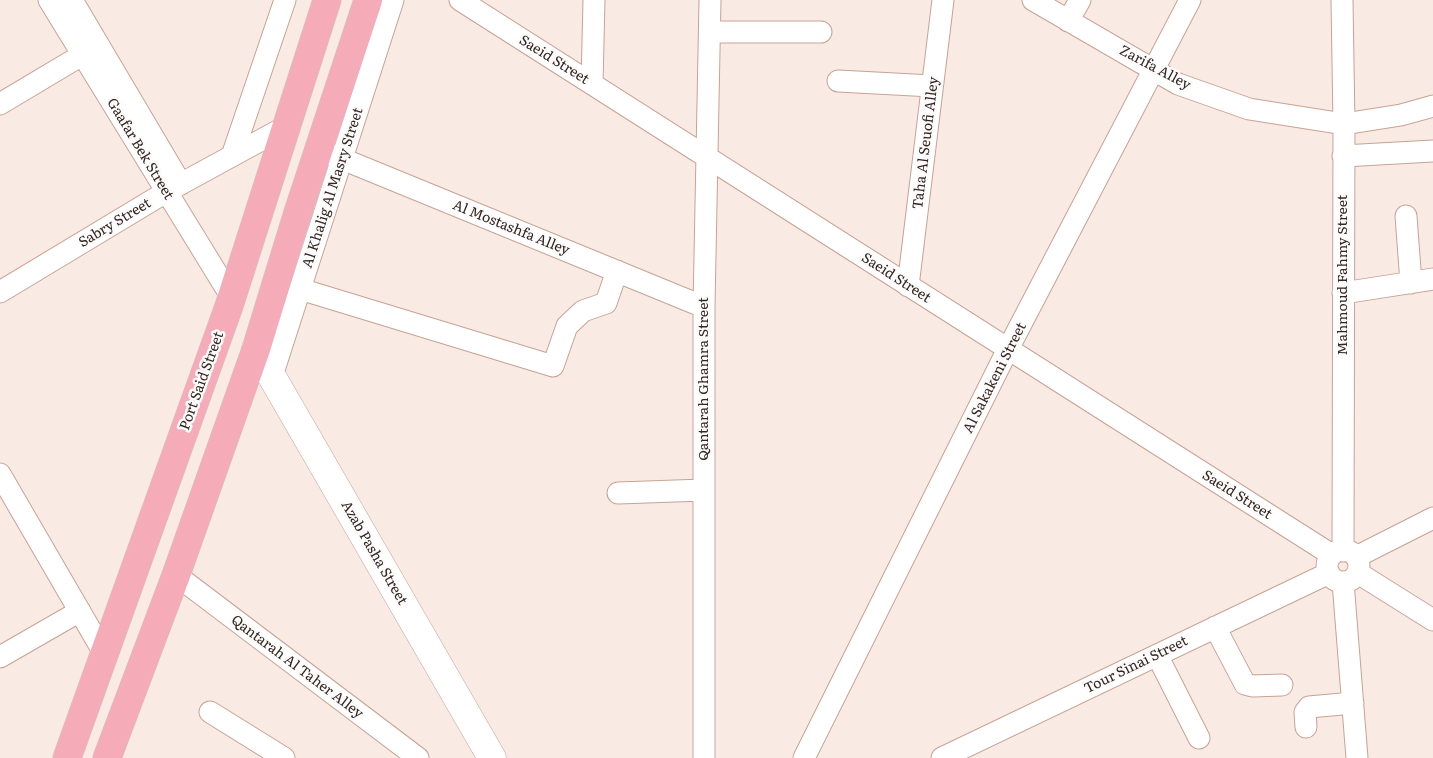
<!DOCTYPE html>
<html>
<head>
<meta charset="utf-8">
<style>
  body { margin:0 }
  canvas { display:block; background:#faeae4 }
</style>
</head>
<body>
<canvas width="1433" height="758"></canvas>
<script>
const ctx = document.querySelector('canvas').getContext('2d');
ctx.lineJoin = 'round';
function shape(rows) {
  const path = new Path2D();
  for (const r of rows) {
    if (r.length === 3) {
      path.moveTo(r[0] + r[2], r[1]);
      path.arc(r[0], r[1], r[2], 0, 2 * Math.PI);
      continue;
    }
    path.moveTo(r[0], r[1]);
    for (let i = 2; i < r.length; i += 2) path.lineTo(r[i], r[i + 1]);
  }
  return path;
}
function trace(path, color, width, dash) {
  ctx.strokeStyle = color;
  ctx.lineWidth = width;
  ctx.lineCap = dash ? 'butt' : 'round';
  ctx.setLineDash(dash || []);
  ctx.stroke(path);
}
function drawText(font, color, halo, rows, align = 'center') {
  ctx.font = font + ' Literata,serif';
  ctx.lineWidth = 5;
  ctx.setLineDash([]);
  ctx.textBaseline = 'middle';
  ctx.strokeStyle = halo;
  ctx.fillStyle = color;
  for (const [text, x, y, turn = 0] of rows) {
    ctx.save();
    ctx.translate(x, y);
    ctx.rotate((+turn || 0) * Math.PI / 180);
    ctx.textAlign = isNaN(turn) ? turn : align;
    if (halo) ctx.strokeText(text, 0, 0);
    ctx.fillText(text, 0, 0);
    ctx.restore();
  }
}
const minor = shape([
  [49,0,232,298],
  [72,0,181,184],
  [460,0,1332,555],
  [1033,0,1178,84,1249,109,1344,124,1401,115,1433,106],
  [1342,0,1344,124,1343,551],
  [1068,21,1080,0],
  [710,32,821,32],
  [838,81,932,86],
  [592,84,594,0],
  [0,104,82,55],
  [318,149,704,307],
  [232,156,285,0],
  [1343,156,1433,151],
  [1406,216,1411,283],
  [908,286,943,0],
  [300,289,553,366,567,326,583,311,606,303,617,271],
  [0,292,166,192,285,127],
  [1343,293,1433,279],
  [272,376,393,0],
  [0,474,104,653],
  [618,493,704,490],
  [1343,566,16],
  [1356,557,1433,518],
  [1358,573,1433,620],
  [176,575,418,758],
  [1343,582,1357,758],
  [1215,627,1245,684,1253,686,1282,685],
  [1157,655,1199,738],
  [0,657,80,611],
  [210,712,284,758],
  [1306,727,1305,712,1309,707,1353,703],
  [704,758,704,307,710,0],
  [804,758,1008,349,1190,0],
  [942,758,1329,573]
]);
const secondary = shape([
  [256,349,492,758]
]);
const primary = shape([
  [67,758,229,306,327,0],
  [107,758,176,575,256,349,298,212,368,0]
]);
trace(minor, '#c7a394', 23);
trace(secondary, '#c7a394', 29);
trace(primary, '#cecbc9', 29);
trace(minor, '#fff', 21);
trace(secondary, '#fff', 28);
trace(primary, '#f5abb8', 28);
drawText('14px', '#342620', '#fbfbfb', [
  ["Saeid Street",554,60,32],
  ["Zarifa Alley",1155,68,28],
  ["Taha Al Seuofi Alley",926,143,-83],
  ["Gaafar Bek Street",140,149,59],
  ["Al Khalig Al Masry Street",333,188,-72],
  ["Sabry Street",115,223,-31],
  ["Al Mostashfa Alley",511,228,22],
  ["Mahmoud Fahmy Street",1343,275,-90],
  ["Saeid Street",896,278,33],
  ["Al Sakakeni Street",995,378,-63],
  ["Qantarah Ghamra Street",704,379,-90],
  ["Port Said Street",202,381,-70],
  ["Saeid Street",1237,495,32],
  ["Azab Pasha Street",374,553,60],
  ["Tour Sinai Street",1136,665,-26],
  ["Qantarah Al Taher Alley",297,667,37]
]);
</script>
</body>
</html>
